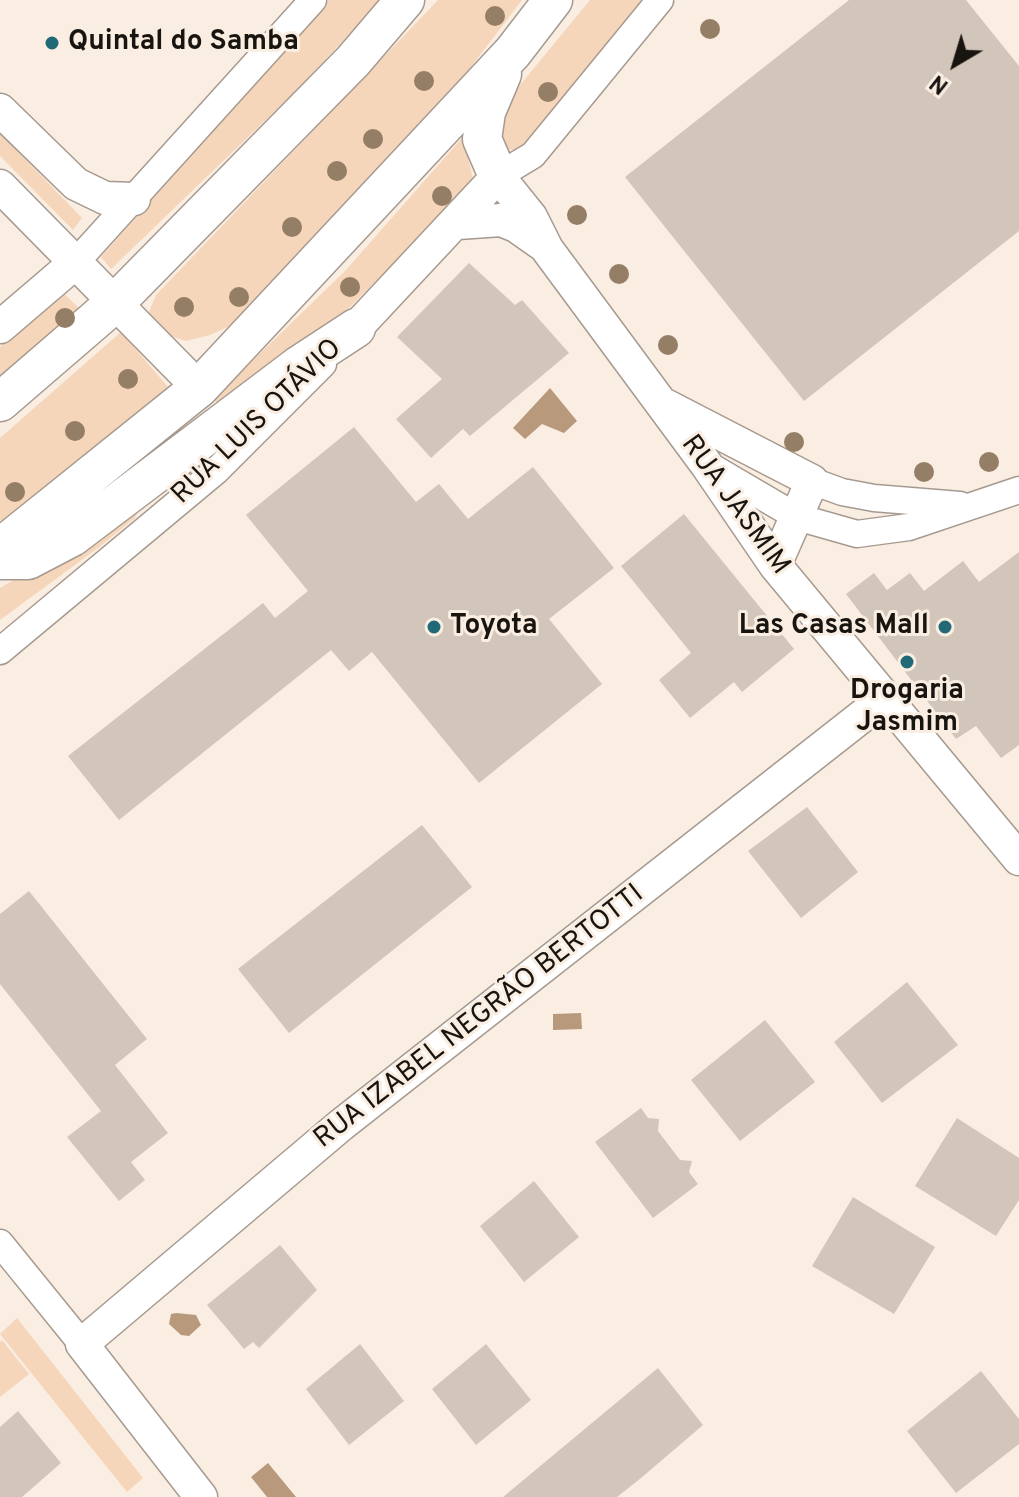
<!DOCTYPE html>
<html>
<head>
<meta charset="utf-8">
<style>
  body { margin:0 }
  #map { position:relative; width:1019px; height:1497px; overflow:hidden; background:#faede2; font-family:Overpass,sans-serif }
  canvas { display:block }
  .north { position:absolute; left:915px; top:24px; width:80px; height:80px; -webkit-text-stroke:6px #faede2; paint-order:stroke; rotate:218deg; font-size:22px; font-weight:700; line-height:32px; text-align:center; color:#181410 }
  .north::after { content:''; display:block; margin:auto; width:28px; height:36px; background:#181410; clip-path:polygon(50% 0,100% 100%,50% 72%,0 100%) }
</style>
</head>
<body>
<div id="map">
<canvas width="1019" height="1497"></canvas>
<div class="north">N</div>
</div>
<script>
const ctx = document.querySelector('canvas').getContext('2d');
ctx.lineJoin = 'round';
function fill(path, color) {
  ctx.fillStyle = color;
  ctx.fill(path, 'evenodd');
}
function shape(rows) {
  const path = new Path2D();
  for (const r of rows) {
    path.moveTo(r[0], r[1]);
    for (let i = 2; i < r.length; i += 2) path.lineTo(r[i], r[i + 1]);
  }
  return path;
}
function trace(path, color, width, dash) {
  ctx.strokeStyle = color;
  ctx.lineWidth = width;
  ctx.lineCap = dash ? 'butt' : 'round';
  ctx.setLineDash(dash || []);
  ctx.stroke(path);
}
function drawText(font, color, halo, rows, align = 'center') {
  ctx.font = font + ' Overpass,sans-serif';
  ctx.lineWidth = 6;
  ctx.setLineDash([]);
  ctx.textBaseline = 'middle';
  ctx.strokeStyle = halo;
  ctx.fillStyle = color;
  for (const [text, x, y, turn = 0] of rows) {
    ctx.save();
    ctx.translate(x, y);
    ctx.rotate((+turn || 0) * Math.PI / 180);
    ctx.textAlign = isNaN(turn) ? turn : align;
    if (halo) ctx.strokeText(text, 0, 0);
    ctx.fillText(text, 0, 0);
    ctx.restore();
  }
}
fill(shape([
  [329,0,381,0,298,89,111,269,101,257],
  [438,0,522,0,451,93,241,321,210,335,186,341,164,334,149,312,156,295],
  [590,0,649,0,527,142,516,150,503,149,493,134,502,107],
  [0,133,82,218,73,230,0,156],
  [463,137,474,183,309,348,227,412,213,399,346,270],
  [60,290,82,311,0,384,0,347],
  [121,332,168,387,22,513,0,521,0,438],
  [142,504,135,518,98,548,0,620,0,588],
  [17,1318,143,1478,127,1492,0,1334],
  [2,1340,29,1374,0,1397,0,1342]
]), '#f5d6ba');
fill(shape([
  [550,388,577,421,564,433,542,424,525,439,513,428],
  [581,1013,582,1029,553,1030,553,1014],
  [176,1313,196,1315,201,1325,189,1336,181,1335,169,1324,171,1314],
  [268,1463,296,1497,267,1497,251,1477]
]), '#b8997c');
fill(shape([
  [849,0,966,0,1019,66,1019,231,804,401,625,177],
  [469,263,515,305,522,300,569,353,470,436,463,429,431,458,396,419,442,379,397,337],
  [354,427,416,502,439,484,468,519,533,467,614,568,549,619,602,684,479,783,372,652,349,671,331,650,119,820,68,756,263,603,275,618,308,591,246,515],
  [684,514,794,649,742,692,734,682,690,718,659,680,691,653,621,566],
  [1019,552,1019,745,1001,758,976,726,956,739,846,594,874,573,887,590,910,573,924,591,963,561,979,582],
  [807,807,858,872,801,918,748,851],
  [422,825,472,887,289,1033,238,969],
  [29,891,147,1039,115,1065,168,1133,131,1162,145,1180,119,1201,67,1137,101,1111,0,984,0,914],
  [907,982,958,1045,882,1103,834,1042],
  [765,1020,815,1082,740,1141,691,1080],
  [641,1108,648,1118,659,1119,658,1131,680,1160,692,1161,689,1172,698,1184,653,1218,595,1142],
  [957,1118,1019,1158,1019,1200,996,1236,915,1186],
  [534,1181,579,1237,524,1282,480,1226],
  [853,1197,935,1247,894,1314,812,1266],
  [280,1245,317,1290,259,1348,253,1342,244,1349,207,1305],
  [360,1344,404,1401,349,1445,306,1389],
  [486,1344,531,1400,476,1445,432,1389],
  [658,1368,703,1425,641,1478,617,1497,503,1497],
  [981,1371,1019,1419,1019,1444,956,1493,907,1431],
  [18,1411,61,1463,22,1497,0,1497,0,1427]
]), '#d2c6ba');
const minor = shape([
  [498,176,533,155,660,0],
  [76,262,313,0],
  [710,466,797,517,857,534,909,527,1019,490],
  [812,481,842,492,874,498,960,505],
  [0,651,216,471,323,364],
  [0,1243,82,1344]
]);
const major = shape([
  [0,110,76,184,105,198,134,199],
  [0,186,199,388],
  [458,223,501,220,516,226,543,245],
  [0,327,76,262],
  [356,328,498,176,531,217,547,249,706,464,775,565,1019,859],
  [665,405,812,481,775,565],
  [201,1497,82,1344,341,1125,884,699]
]);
const highway = shape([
  [498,176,482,139,486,112,502,74],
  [0,402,116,302,353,61,405,0],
  [0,548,199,388,513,52,553,0],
  [0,560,28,560,72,537,298,366,356,328]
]);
trace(minor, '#a69a90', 29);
trace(major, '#a69a90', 35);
trace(highway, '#a69a90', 41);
trace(minor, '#fff', 26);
trace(major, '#fff', 32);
trace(highway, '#fff', 38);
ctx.fillStyle = '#957e66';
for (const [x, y] of [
  [495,16],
  [710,29],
  [424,81],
  [548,92],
  [373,139],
  [337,171],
  [442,196],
  [577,215],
  [292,227],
  [619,274],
  [350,287],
  [239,297],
  [184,307],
  [65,318],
  [668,345],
  [128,379],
  [75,431],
  [794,442],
  [989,462],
  [924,472],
  [15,492]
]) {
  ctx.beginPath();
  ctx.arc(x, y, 10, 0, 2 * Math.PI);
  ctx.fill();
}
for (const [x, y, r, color] of [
  [52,43,8,"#226978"],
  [434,627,8,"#226978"],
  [945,627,8,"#226978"],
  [907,662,8,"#226978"]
]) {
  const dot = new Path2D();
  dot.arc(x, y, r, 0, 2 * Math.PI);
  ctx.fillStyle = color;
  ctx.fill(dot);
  trace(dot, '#faede2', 3);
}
drawText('bold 28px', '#181410', '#faede2', [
  ["Quintal do Samba",68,43],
  ["Toyota",450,627],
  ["Las Casas Mall",929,627,"right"],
  ["Drogaria",907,692,"center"],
  ["Jasmim",907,724,"center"]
], 'left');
drawText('28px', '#181410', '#faede2', [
  ["RUA LUIS OTÁVIO",258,423,-44],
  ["RUA JASMIM",734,506,54],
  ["RUA IZABEL NEGRÃO BERTOTTI",480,1018,-38]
]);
</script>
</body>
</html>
